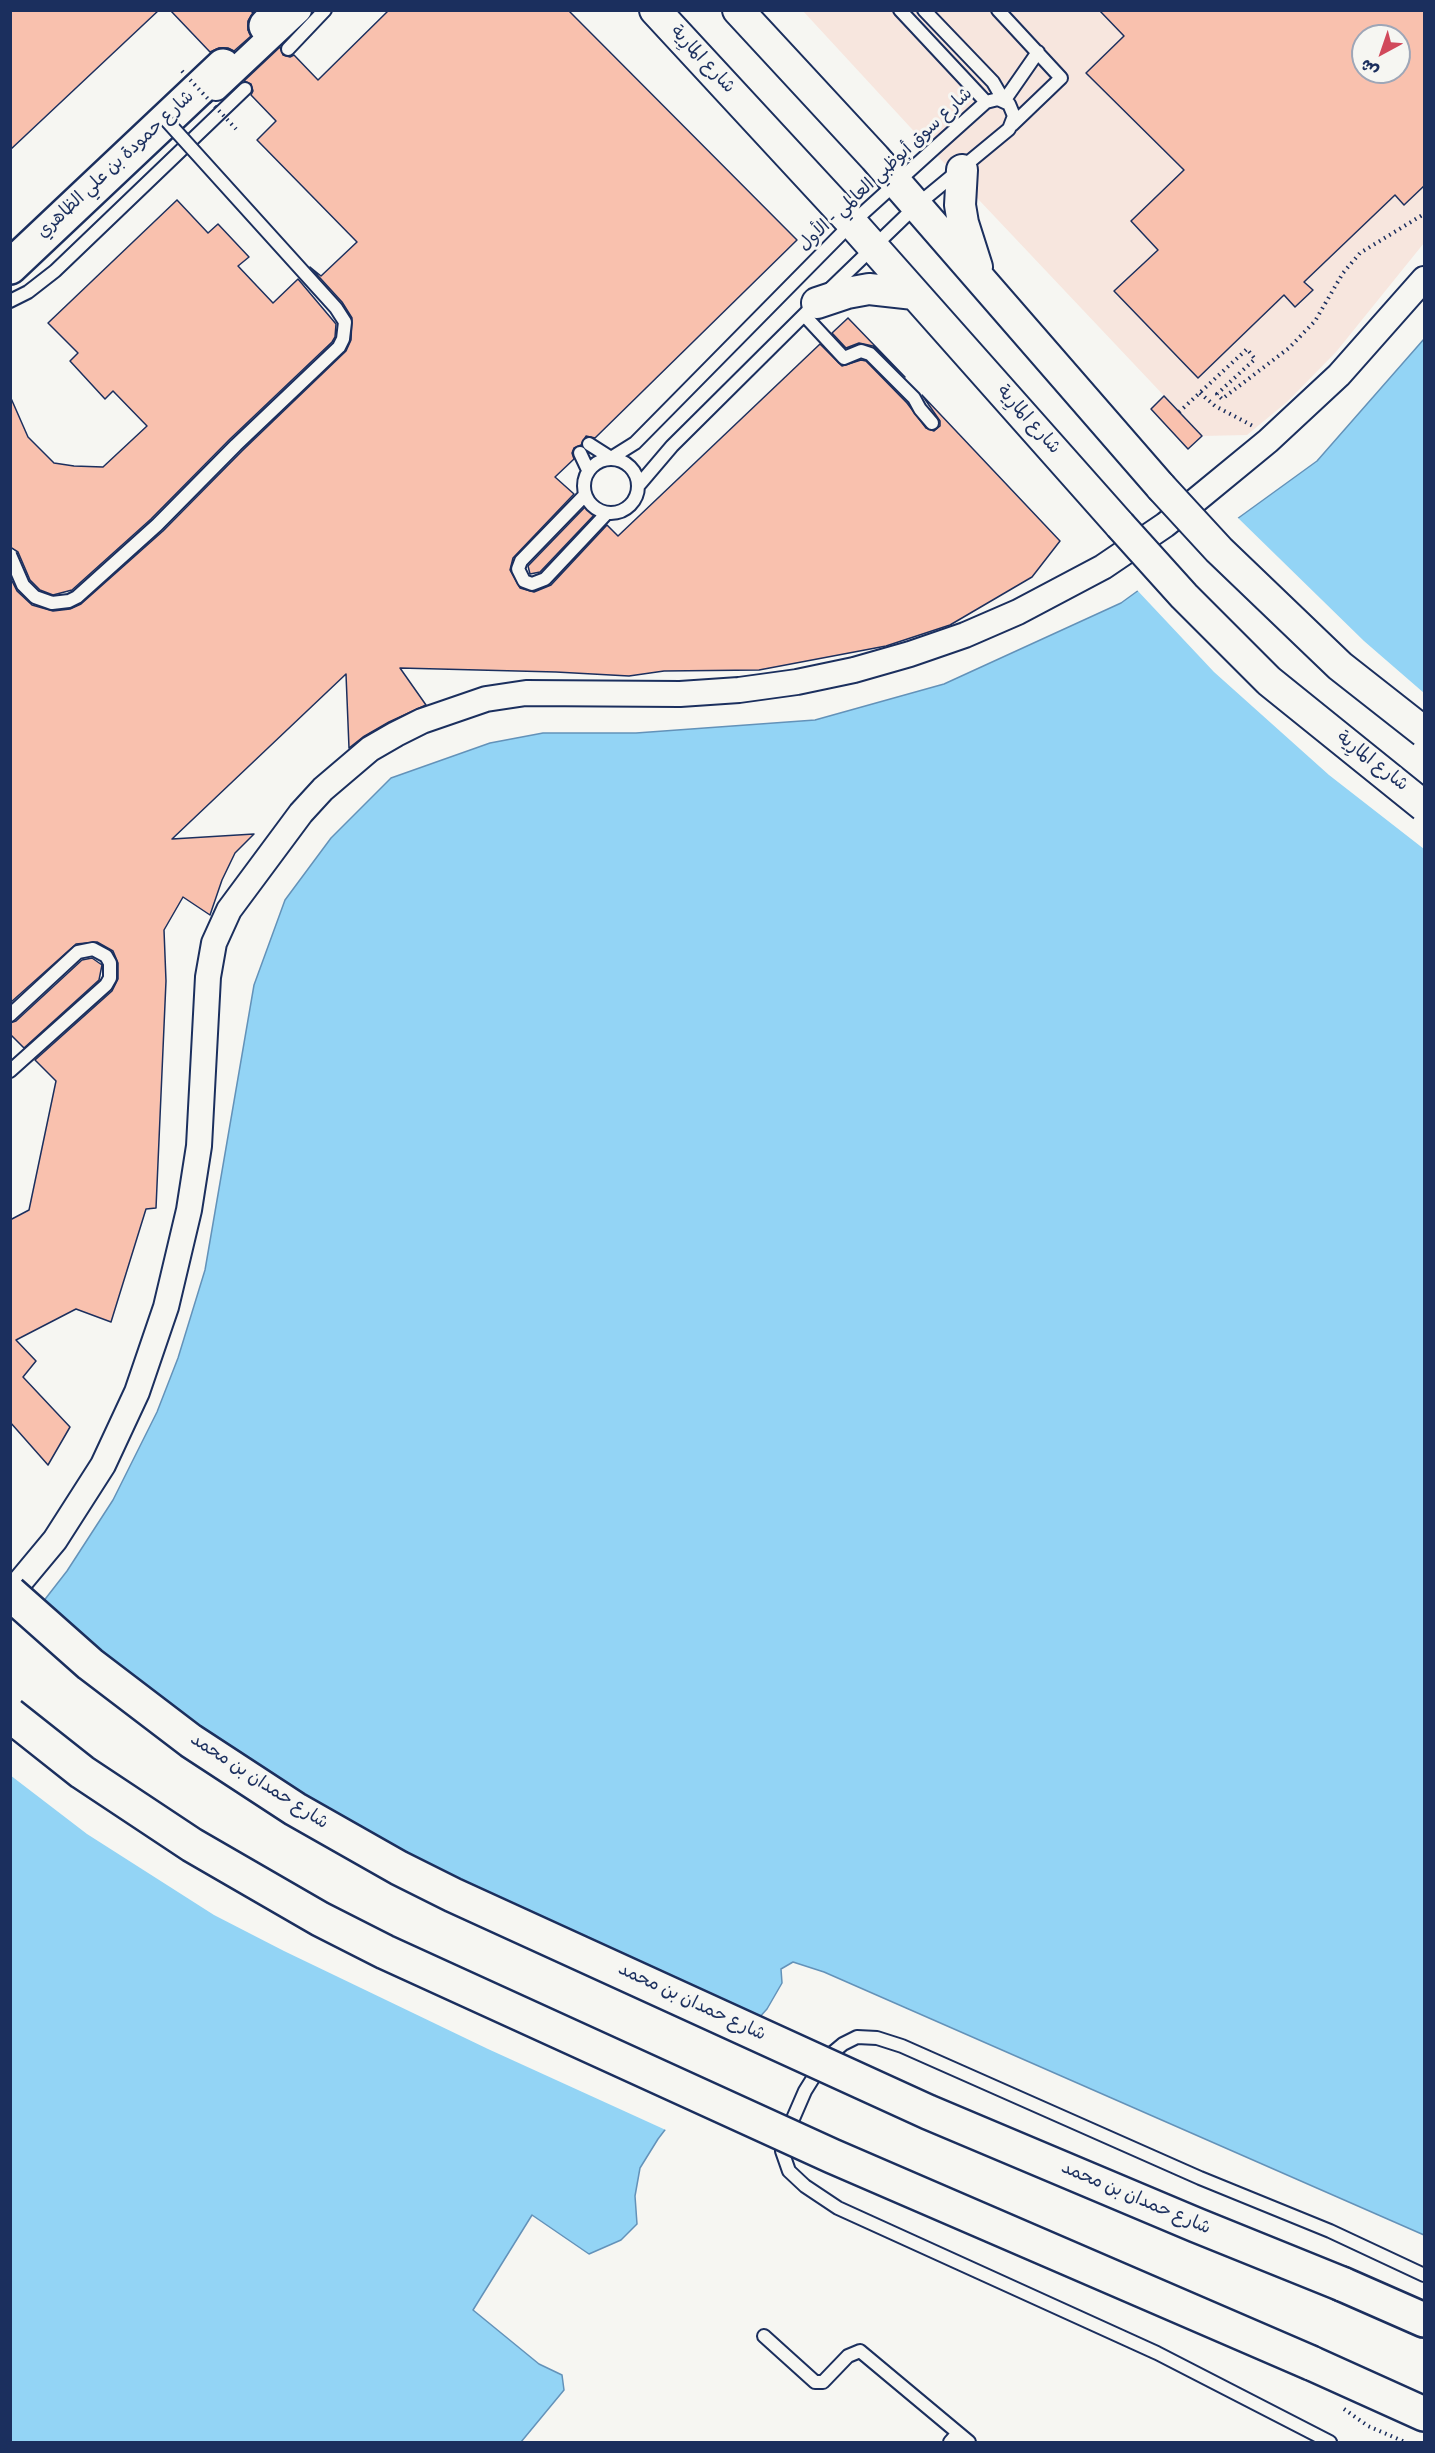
<!DOCTYPE html>
<html>
<head>
<meta charset="utf-8">
<style>
  body { margin:0 }
  #map { position:relative; width:1435px; height:2453px; overflow:hidden; background:#f6f6f2; font-family:Dekko,"Playpen Sans Arabic",sans-serif }
  canvas { display:block }
  .frame { position:absolute; inset:0; border:12px solid #1b2f5e; pointer-events:none }
  .north { position:absolute; left:1351px; top:24px; width:60px; height:60px; box-sizing:border-box; background:#f6f6f2; border:2px solid #9ea6b7; border-radius:50%; rotate:220deg; font-size:16px; font-weight:700; line-height:24px; text-align:center; color:#1b2f5e }
  .north::after { content:''; display:block; margin:auto; width:21px; height:27px; background:#d1495b; clip-path:polygon(50% 0,100% 100%,50% 72%,0 100%) }
</style>
</head>
<body>
<div id="map">
<canvas width="1435" height="2453"></canvas>
<div class="frame"></div>
<div class="north">ش</div>
</div>
<script>
const ctx = document.querySelector('canvas').getContext('2d');
ctx.lineJoin = 'round';
function fill(path, color) {
  ctx.fillStyle = color;
  ctx.fill(path, 'evenodd');
}
function shape(rows) {
  const path = new Path2D();
  for (const r of rows) {
    if (r.length === 3) {
      path.moveTo(r[0] + r[2], r[1]);
      path.arc(r[0], r[1], r[2], 0, 2 * Math.PI);
      continue;
    }
    path.moveTo(r[0], r[1]);
    for (let i = 2; i < r.length; i += 2) path.lineTo(r[i], r[i + 1]);
  }
  return path;
}
function trace(path, color, width, dash) {
  ctx.strokeStyle = color;
  ctx.lineWidth = width;
  ctx.lineCap = dash ? 'butt' : 'round';
  ctx.setLineDash(dash || []);
  ctx.stroke(path);
}
function drawText(font, color, halo, rows, align = 'center') {
  ctx.font = font + ' Dekko,"Playpen Sans Arabic",sans-serif';
  ctx.lineWidth = 6;
  ctx.setLineDash([]);
  ctx.textBaseline = 'middle';
  ctx.strokeStyle = halo;
  ctx.fillStyle = color;
  for (const [text, x, y, turn = 0] of rows) {
    ctx.save();
    ctx.translate(x, y);
    ctx.rotate((+turn || 0) * Math.PI / 180);
    ctx.textAlign = isNaN(turn) ? turn : align;
    if (halo) ctx.strokeText(text, 0, 0);
    ctx.fillText(text, 0, 0);
    ctx.restore();
  }
}
fill(shape([
  [803,11,1424,11,1424,243,1336,352,1287,402,1247,435,1202,436,910,127],
  [1363,36,1399,36,1399,72,1363,72]
]), '#f7e6de');
const water = shape([
  [1424,339,1424,2235,824,1972,793,1962,781,1969,782,1983,767,2009,706,2076,658,2139,640,2168,635,2196,637,2224,621,2240,589,2254,532,2215,473,2310,539,2364,562,2375,564,2390,521,2442,11,2442,11,1643,67,1571,113,1500,157,1412,178,1358,205,1270,254,985,285,900,331,838,391,778,490,743,543,733,636,733,815,720,944,684,1121,603,1317,461,1424,339]
]);
fill(water, '#93d4f5');
trace(water, '#6392b9', 1.5);
fill(shape([
  [1236,516,1364,641,1424,693,1424,849,1329,775,1214,672,1136,589],
  [38,1603,155,1701,281,1784,413,1856,548,1923,762,2018,708,2078,668,2131,488,2049,284,1951,214,1915,87,1834,10,1775,10,1638]
]), '#f6f6f2');
const building = shape([
  [10,10,159,10,10,150,10,10],
  [170,10,250,10,253,13,248,21,248,30,251,36,234,51,228,48,219,48,210,52,170,10],
  [389,10,568,10,797,240,595,438,586,436,581,445,574,448,572,453,574,459,555,477,574,494,513,558,510,570,520,588,534,592,551,585,607,525,618,536,820,344,842,366,861,360,866,361,907,403,926,428,934,431,940,426,940,421,922,395,1060,541,1032,577,950,625,886,646,759,670,664,671,629,676,556,672,400,668,426,705,389,722,363,737,349,748,346,674,172,839,254,834,235,853,222,880,210,915,183,897,164,930,166,981,156,1208,146,1209,111,1322,76,1309,16,1340,36,1361,23,1377,70,1427,48,1465,10,1422,10,1220,29,1210,56,1081,35,1060,112,991,118,979,118,963,113,951,97,942,76,944,10,1003,10,577,17,591,32,605,53,611,70,609,81,604,163,531,242,451,346,351,351,340,352,318,342,302,310,267,321,276,357,242,257,140,276,121,251,95,253,91,251,84,244,81,280,47,283,55,290,57,294,55,318,80,389,10],
  [1099,10,1425,10,1425,185,1404,205,1395,195,1304,282,1313,290,1295,307,1284,295,1198,378,1114,291,1158,250,1131,221,1184,170,1086,73,1124,36,1099,10],
  [1363,36,1399,36,1399,72,1363,72,1363,36],
  [177,200,208,233,218,224,249,257,238,266,273,303,298,279,336,324,335,337,332,342,230,439,151,519,72,590,53,595,40,590,30,580,18,552,10,547,10,396,28,437,54,463,74,466,103,467,147,426,113,391,105,399,70,361,78,353,48,323,177,200],
  [848,318,905,377,873,346,859,343,846,348,832,333,848,318],
  [1164,396,1202,436,1188,449,1151,409,1164,396],
  [586,506,595,514,540,572,530,574,528,566,586,506],
  [92,958,102,965,99,980,24,1048,10,1034,10,1023,16,1021,82,960,92,958]
]);
fill(building, '#f9c1ae');
trace(building, '#1b2f5e', 1.5);
const service = shape([
  [900,10,986,102],
  [924,10,993,82,1004,101],
  [998,10,1061,78,1012,125],
  [288,49,325,10],
  [1004,101,1038,52],
  [10,301,28,292,55,271,245,89],
  [804,315,844,358,861,351,870,354,914,398,920,409,932,423],
  [589,444,611,458,635,443,852,223,938,145,986,102,998,99,1009,104,1014,116,1009,129,917,205,829,290],
  [580,453,588,470],
  [611,486,27],
  [638,486,672,446,817,302],
  [585,495,521,561,518,569,524,581,532,584,545,579,607,513],
  [10,1015,78,952,93,949,106,956,110,963,110,978,106,985,10,1071],
  [764,2336,815,2382,823,2382,848,2356,860,2351,969,2442],
  [950,2442,958,2433],
  [1330,2442,1157,2353,838,2208,805,2186,789,2171,782,2151,792,2121,805,2091,825,2059,843,2044,857,2037,877,2038,902,2046,1200,2178,1330,2231,1424,2275]
]);
const minor = shape([
  [216,88,299,10],
  [10,1594,55,1540,103,1465,137,1392,166,1307,189,1210,199,1146,208,977,214,943,229,910,301,813,323,789,370,749,396,734,422,721,486,699,526,693,680,694,739,690,797,682,854,670,910,654,965,635,1018,612,1103,567,1165,525,1195,501,1268,441,1339,375,1424,279]
]);
const tertiary = shape([
  [655,10,852,223,1120,525],
  [738,10,875,158,1161,487],
  [962,170,960,205,963,223,977,267],
  [817,303,847,293,869,289,914,294]
]);
const secondary = shape([
  [266,26,282,10],
  [10,267,223,66],
  [1342,2284,1424,2320],
  [1311,2363,1424,2414]
]);
trace(service, '#1b2f5e', 16);
trace(minor, '#1b2f5e', 28);
trace(tertiary, '#1b2f5e', 34);
trace(secondary, '#1b2f5e', 38);
trace(shape([
  [1200,393,1215,406,1253,426],
  [1179,412,1247,349,1255,359,1217,394,1222,399,1289,348,1315,321,1343,273,1360,253,1424,214],
  [1344,2409,1368,2426,1405,2442]
]), '#1b2f5e', 4, [1.5, 4.5]);
trace(service, '#f6f6f2', 12);
trace(minor, '#f6f6f2', 24);
trace(tertiary, '#f6f6f2', 30);
trace(secondary, '#f6f6f2', 33);
const serviceBridge = shape([
  [10,555,23,585,35,597,52,603,69,601,77,597,157,525,236,445,339,347,343,339,345,322,336,308,166,120]
]);
const tertiaryBridge = shape([
  [1161,487,1219,550,1340,666,1424,732],
  [1120,525,1184,596,1269,681,1424,806]
]);
const secondaryBridge = shape([
  [10,1593,90,1664,191,1741,295,1809,399,1868,453,1895,928,2112,1196,2225,1342,2284],
  [10,1715,82,1772,192,1845,320,1919,385,1952,832,2156,1311,2363]
]);
trace(serviceBridge, '#1b2f5e', 16, []);
trace(tertiaryBridge, '#1b2f5e', 34, []);
trace(secondaryBridge, '#1b2f5e', 38, []);
trace(shape([
  [182,71,236,129]
]), '#1b2f5e', 4, [1.5, 4.5]);
trace(serviceBridge, '#f6f6f2', 12);
trace(tertiaryBridge, '#f6f6f2', 30);
trace(secondaryBridge, '#f6f6f2', 33);
drawText('18px', '#1b2f5e', '#f6f6f2', [
  ["شارع المارِية",701,61,47],
  ["شارع حمودة بن علي الظاهري",117,166,-43],
  ["شارع سوق أبوظبي العالمي - الأول",887,171,-43],
  ["شارع المارِية",1027,421,48],
  ["شارع المارِية",1371,763,38],
  ["شارع حمدان بن محمد",258,1783,33],
  ["شارع حمدان بن محمد",691,2004,25],
  ["شارع حمدان بن محمد",1135,2200,23]
]);
</script>
</body>
</html>
